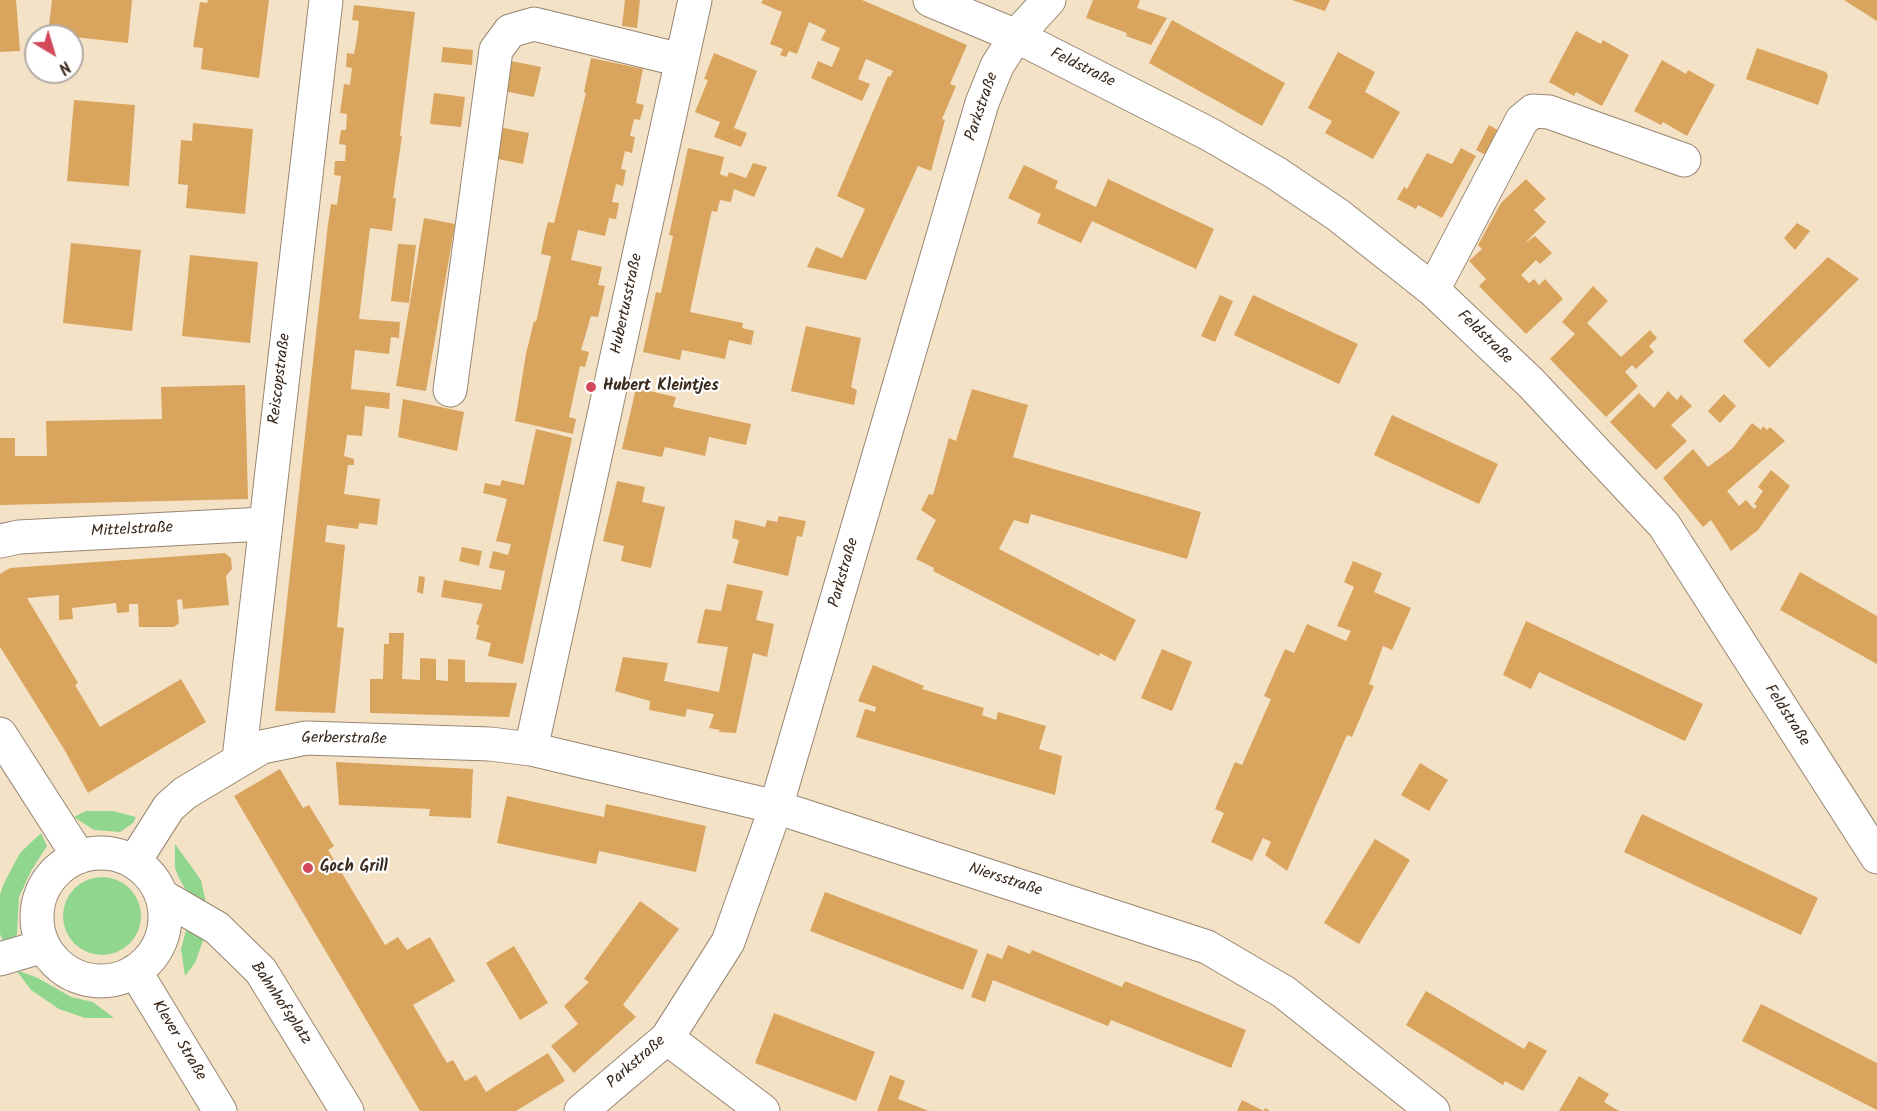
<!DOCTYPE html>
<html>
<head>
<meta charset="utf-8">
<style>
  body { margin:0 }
  #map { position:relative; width:1877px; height:1111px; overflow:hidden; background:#f4e2c7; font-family:Kalam,sans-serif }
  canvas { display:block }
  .north { position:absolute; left:24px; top:24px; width:60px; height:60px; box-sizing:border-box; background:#fff; border:2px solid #b1aaa5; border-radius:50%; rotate:142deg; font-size:16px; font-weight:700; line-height:24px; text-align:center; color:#3b2a1e }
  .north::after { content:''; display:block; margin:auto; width:21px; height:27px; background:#d1495b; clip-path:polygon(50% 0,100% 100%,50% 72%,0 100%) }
</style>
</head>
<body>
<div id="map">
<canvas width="1877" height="1111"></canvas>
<div class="north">N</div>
</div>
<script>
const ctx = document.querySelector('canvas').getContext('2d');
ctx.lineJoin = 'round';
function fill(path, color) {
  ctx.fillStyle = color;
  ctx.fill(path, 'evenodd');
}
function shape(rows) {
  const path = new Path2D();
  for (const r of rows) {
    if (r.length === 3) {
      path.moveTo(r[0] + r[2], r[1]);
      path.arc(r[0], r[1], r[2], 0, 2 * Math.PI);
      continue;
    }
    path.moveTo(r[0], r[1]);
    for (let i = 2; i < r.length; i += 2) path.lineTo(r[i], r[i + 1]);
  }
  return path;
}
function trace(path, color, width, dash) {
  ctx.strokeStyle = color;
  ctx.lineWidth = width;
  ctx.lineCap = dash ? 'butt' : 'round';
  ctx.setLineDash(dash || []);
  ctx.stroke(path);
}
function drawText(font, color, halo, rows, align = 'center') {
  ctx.font = font + ' Kalam,sans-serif';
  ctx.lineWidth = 4.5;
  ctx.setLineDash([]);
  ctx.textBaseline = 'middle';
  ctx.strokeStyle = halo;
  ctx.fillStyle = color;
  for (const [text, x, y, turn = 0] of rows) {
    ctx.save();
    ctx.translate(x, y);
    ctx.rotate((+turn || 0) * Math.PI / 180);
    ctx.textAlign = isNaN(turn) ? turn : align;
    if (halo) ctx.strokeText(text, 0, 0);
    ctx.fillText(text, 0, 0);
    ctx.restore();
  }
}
fill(shape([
  [86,811,113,811,136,817,133,823,120,832,94,830,74,817],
  [41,833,47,846,31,871,19,897,17,934,14,939,4,943,0,934,0,895,4,883,20,853],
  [175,844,201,880,206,903,187,892,179,878,175,868],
  [102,916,39],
  [187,927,204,938,195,963,185,976,181,949],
  [16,970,38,978,71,997,93,1002,114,1018,85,1018,59,1009,31,990]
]), '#90d68f');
fill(shape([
  [0,0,16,0,20,51,0,52],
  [52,0,132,0,128,43,48,34],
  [208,0,269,0,259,78,201,69,203,48,193,47,200,2,207,3],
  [625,0,640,0,637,28,622,26],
  [763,0,862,0,967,45,950,84,956,86,942,119,945,120,931,171,918,166,866,280,807,267,816,247,842,258,865,209,837,196,888,76,890,77,893,71,866,59,858,79,870,84,862,101,811,78,818,61,832,67,840,48,821,40,826,30,809,22,797,54,789,51,786,57,780,55,783,49,770,44,782,12,761,3],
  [1093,0,1140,0,1137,8,1167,18,1151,45,1126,36,1127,33,1086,18],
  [1292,0,1330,0,1325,11],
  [1844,0,1877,0,1877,21],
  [354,5,415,12,400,136,402,136,393,198,396,198,392,231,370,228,359,319,400,322,399,338,391,337,389,354,355,350,351,389,390,393,389,409,365,406,362,436,347,435,344,456,354,459,354,465,348,465,344,494,380,499,377,525,359,523,358,529,327,525,325,542,345,545,337,627,344,628,335,713,275,711,328,224,331,204,337,205,341,176,334,175,335,161,345,161,346,145,339,144,341,130,346,130,347,114,340,113,344,84,350,85,352,68,346,67,347,53,354,54,357,37,359,21,352,20],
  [1172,20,1285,83,1262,126,1149,63],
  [1576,31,1601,44,1603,40,1629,55,1602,106,1576,92,1574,96,1549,82],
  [443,47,473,50,472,65,441,62],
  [1757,48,1826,72,1828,76,1818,105,1746,79],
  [1338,52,1375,72,1365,92,1400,112,1373,159,1325,133,1332,121,1308,108],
  [714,53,757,71,734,128,747,133,741,147,714,137,720,122,695,112,708,80,704,79],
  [591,58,643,69,636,103,644,105,640,120,634,119,630,136,635,137,632,153,625,151,621,169,626,170,623,186,616,184,612,202,619,203,616,219,609,218,605,236,578,230,571,260,602,267,598,285,605,286,598,317,591,316,581,350,589,352,585,367,580,366,569,417,576,419,573,434,515,421,526,354,534,321,536,322,551,256,541,254,544,238,548,222,554,223,586,93,584,92],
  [1662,60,1686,74,1688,70,1715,85,1687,136,1663,122,1661,125,1634,111],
  [511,61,541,67,534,97,504,91],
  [434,93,465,97,461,127,430,124],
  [74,100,135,105,129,186,67,181],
  [193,123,253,129,245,214,186,208,188,185,178,184,181,140,192,141],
  [1489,125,1503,133,1490,157,1476,150],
  [499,127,529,133,523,164,493,158],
  [688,148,724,157,720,174,727,177,729,172,746,178,753,163,767,167,754,197,734,189,731,202,720,200,717,212,712,211,711,214,690,312,743,323,742,328,754,331,751,345,729,340,725,359,682,350,680,360,643,352,656,292,661,293,673,236,669,235],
  [1461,148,1476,156,1442,218,1418,205,1416,209,1397,199,1404,187,1407,189,1427,153,1452,164],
  [1024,165,1058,181,1055,188,1096,207,1108,179,1214,229,1196,269,1092,221,1081,243,1037,223,1041,214,1008,198],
  [1526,179,1546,199,1534,210,1546,222,1524,244,1535,236,1552,253,1540,264,1536,260,1521,275,1529,283,1534,279,1539,285,1545,279,1563,299,1526,334,1479,286,1486,279,1469,261,1482,249,1478,245,1501,203],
  [424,218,455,224,426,391,396,386],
  [1797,223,1810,231,1795,250,1784,238],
  [71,243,141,250,132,331,63,323],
  [398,244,416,245,409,303,391,301],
  [190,255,258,262,250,343,182,336],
  [1828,257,1859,279,1769,368,1743,341],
  [1593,286,1608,301,1587,323,1621,357,1650,330,1657,338,1649,346,1654,352,1636,369,1632,365,1625,372,1638,386,1606,417,1550,359,1575,334,1562,322],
  [1220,295,1233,301,1215,342,1201,336],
  [1253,295,1358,344,1339,384,1234,335],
  [806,326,861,338,851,387,857,390,854,405,791,391],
  [245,385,248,499,0,505,0,438,15,438,15,456,47,456,46,421,162,419,161,387],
  [636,388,676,397,673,407,751,424,746,445,709,437,705,456,665,447,662,457,622,449],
  [972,389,1028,405,1013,457,1201,512,1187,559,1031,514,1028,524,1014,520,999,549,1136,620,1115,661,1100,653,1099,656,933,571,934,568,916,559,936,520,921,510,929,494,933,495,949,438,956,441],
  [1668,391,1677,400,1681,395,1692,406,1671,425,1687,441,1656,470,1610,422,1639,393,1654,408],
  [1724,394,1736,406,1720,423,1708,411],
  [403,399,464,412,457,451,398,437],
  [1392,415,1498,464,1479,504,1374,455],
  [1752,423,1761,430,1763,426,1767,430,1770,427,1785,441,1727,491,1739,506,1746,500,1754,509,1757,506,1754,504,1763,491,1758,487,1771,470,1790,486,1758,530,1731,551,1711,520,1703,527,1663,478,1693,449,1708,467,1732,449],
  [536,429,572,438,523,664,488,656,491,643,476,639,479,625,476,624,483,604,441,597,444,580,501,590,505,571,489,568,493,551,508,555,511,544,496,541,507,499,483,493,485,483,500,486,502,480,524,485],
  [617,481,645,487,642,502,665,507,651,568,621,561,624,546,603,541],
  [779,516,806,521,802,537,797,536,788,576,733,563,739,540,732,538,735,520,765,527,767,520,777,522],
  [462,547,482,551,479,566,459,561],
  [225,553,231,558,232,569,226,576,229,605,183,609,182,599,177,600,179,623,174,627,139,627,138,604,129,604,129,612,117,613,116,603,72,608,73,619,59,620,59,595,27,598,78,683,75,685,100,727,181,679,206,722,88,793,64,749,0,647,0,574,10,568],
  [1353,561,1382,573,1374,592,1411,608,1392,650,1383,646,1369,684,1374,686,1352,737,1347,735,1287,871,1265,855,1271,842,1263,838,1252,861,1211,842,1224,813,1215,809,1235,762,1242,765,1271,699,1264,696,1285,649,1294,653,1307,624,1346,641,1351,631,1337,626,1354,587,1344,582],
  [1800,572,1877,616,1877,664,1780,610],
  [419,576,425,577,423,594,417,592],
  [727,584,763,591,756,620,774,624,767,657,753,653,736,733,719,732,720,730,709,728,714,714,687,709,685,717,649,710,650,701,615,691,623,657,668,663,664,681,719,692,728,647,697,643,705,609,721,611],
  [1526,621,1703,704,1685,741,1539,672,1531,689,1503,675],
  [389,633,404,633,402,679,420,680,420,658,436,659,436,680,448,681,448,659,465,660,465,682,517,683,509,717,370,713,370,679,383,679,384,644,389,644],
  [1162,649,1192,662,1172,711,1141,698],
  [873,665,924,686,922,689,984,708,982,715,996,720,998,712,1046,726,1039,749,1062,756,1055,795,856,737,865,709,875,712,876,707,858,701],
  [336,762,473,769,471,818,429,816,430,809,339,805],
  [1420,763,1448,780,1429,811,1401,795],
  [280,769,303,808,309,805,334,846,328,850,385,945,398,937,407,950,430,937,455,981,413,1005,447,1063,453,1060,465,1081,476,1075,486,1092,548,1053,565,1081,516,1111,420,1111,234,796],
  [507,796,604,817,606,804,706,826,696,872,599,851,596,864,497,843],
  [1642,814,1818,898,1801,935,1624,852],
  [1375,839,1410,860,1359,944,1324,923],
  [825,892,978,950,963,990,810,931],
  [640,901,679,929,623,1005,636,1017,574,1073,551,1046,578,1024,564,1006,589,982,584,979],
  [1008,945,1030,954,1032,950,1122,987,1125,981,1246,1030,1231,1068,1111,1020,1108,1026,993,980,985,1002,971,997,987,953,1002,959],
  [514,946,548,1003,520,1020,486,963],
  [1426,991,1524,1049,1529,1041,1547,1051,1523,1091,1505,1081,1503,1085,1406,1025],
  [1761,1004,1877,1063,1877,1110,1742,1041],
  [774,1013,875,1052,856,1101,755,1063],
  [890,1075,905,1081,898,1099,929,1111,877,1111],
  [1579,1076,1609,1094,1604,1102,1619,1111,1559,1111],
  [1242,1100,1264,1111,1265,1108,1270,1111,1237,1111]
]), '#d9a45d');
const minor = shape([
  [930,0,1016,36,1209,134,1276,173,1338,215,1433,290,1531,383,1664,525,1877,857],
  [1433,290,1522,120,1533,111,1549,112,1684,160],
  [450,390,496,50,510,31,534,24,681,60],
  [0,541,19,537,264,524],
  [0,734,79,857],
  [531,749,695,0],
  [239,759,326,0],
  [101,917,64],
  [134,862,169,807,185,793,262,747,306,738,490,744,531,749,776,807,1207,947,1284,992,1433,1111],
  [162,896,217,928,261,971,347,1111],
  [0,959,44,946],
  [135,971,220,1111],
  [667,1038,763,1111],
  [581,1111,667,1038,728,942,776,807,982,103,997,66,1016,36,1049,0]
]);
trace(minor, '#988672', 35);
trace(minor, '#fff', 33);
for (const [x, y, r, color] of [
  [591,387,6,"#d1495b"],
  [308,868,6,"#d1495b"]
]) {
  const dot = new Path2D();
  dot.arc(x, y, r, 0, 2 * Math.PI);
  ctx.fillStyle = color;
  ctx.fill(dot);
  trace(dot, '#fff', 2);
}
drawText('16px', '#3b2a1e', '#fff', [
  ["Feldstraße",1082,69,26],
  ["Parkstraße",983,107,-71],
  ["Hubertusstraße",628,304,-78],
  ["Feldstraße",1484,338,44],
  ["Reiscopstraße",281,379,-83],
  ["Mittelstraße",132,531,-3],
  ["Parkstraße",845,573,-74],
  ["Feldstraße",1786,716,57],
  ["Gerberstraße",344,740,1],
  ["Niersstraße",1005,881,18],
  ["Bahnhofsplatz",280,1004,56],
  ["Klever Straße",178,1041,59],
  ["Parkstraße",637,1063,-41]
]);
drawText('bold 16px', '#3b2a1e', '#fff', [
  ["Hubert Kleintjes",603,387],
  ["Goch Grill",320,868]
], 'left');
</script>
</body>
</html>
